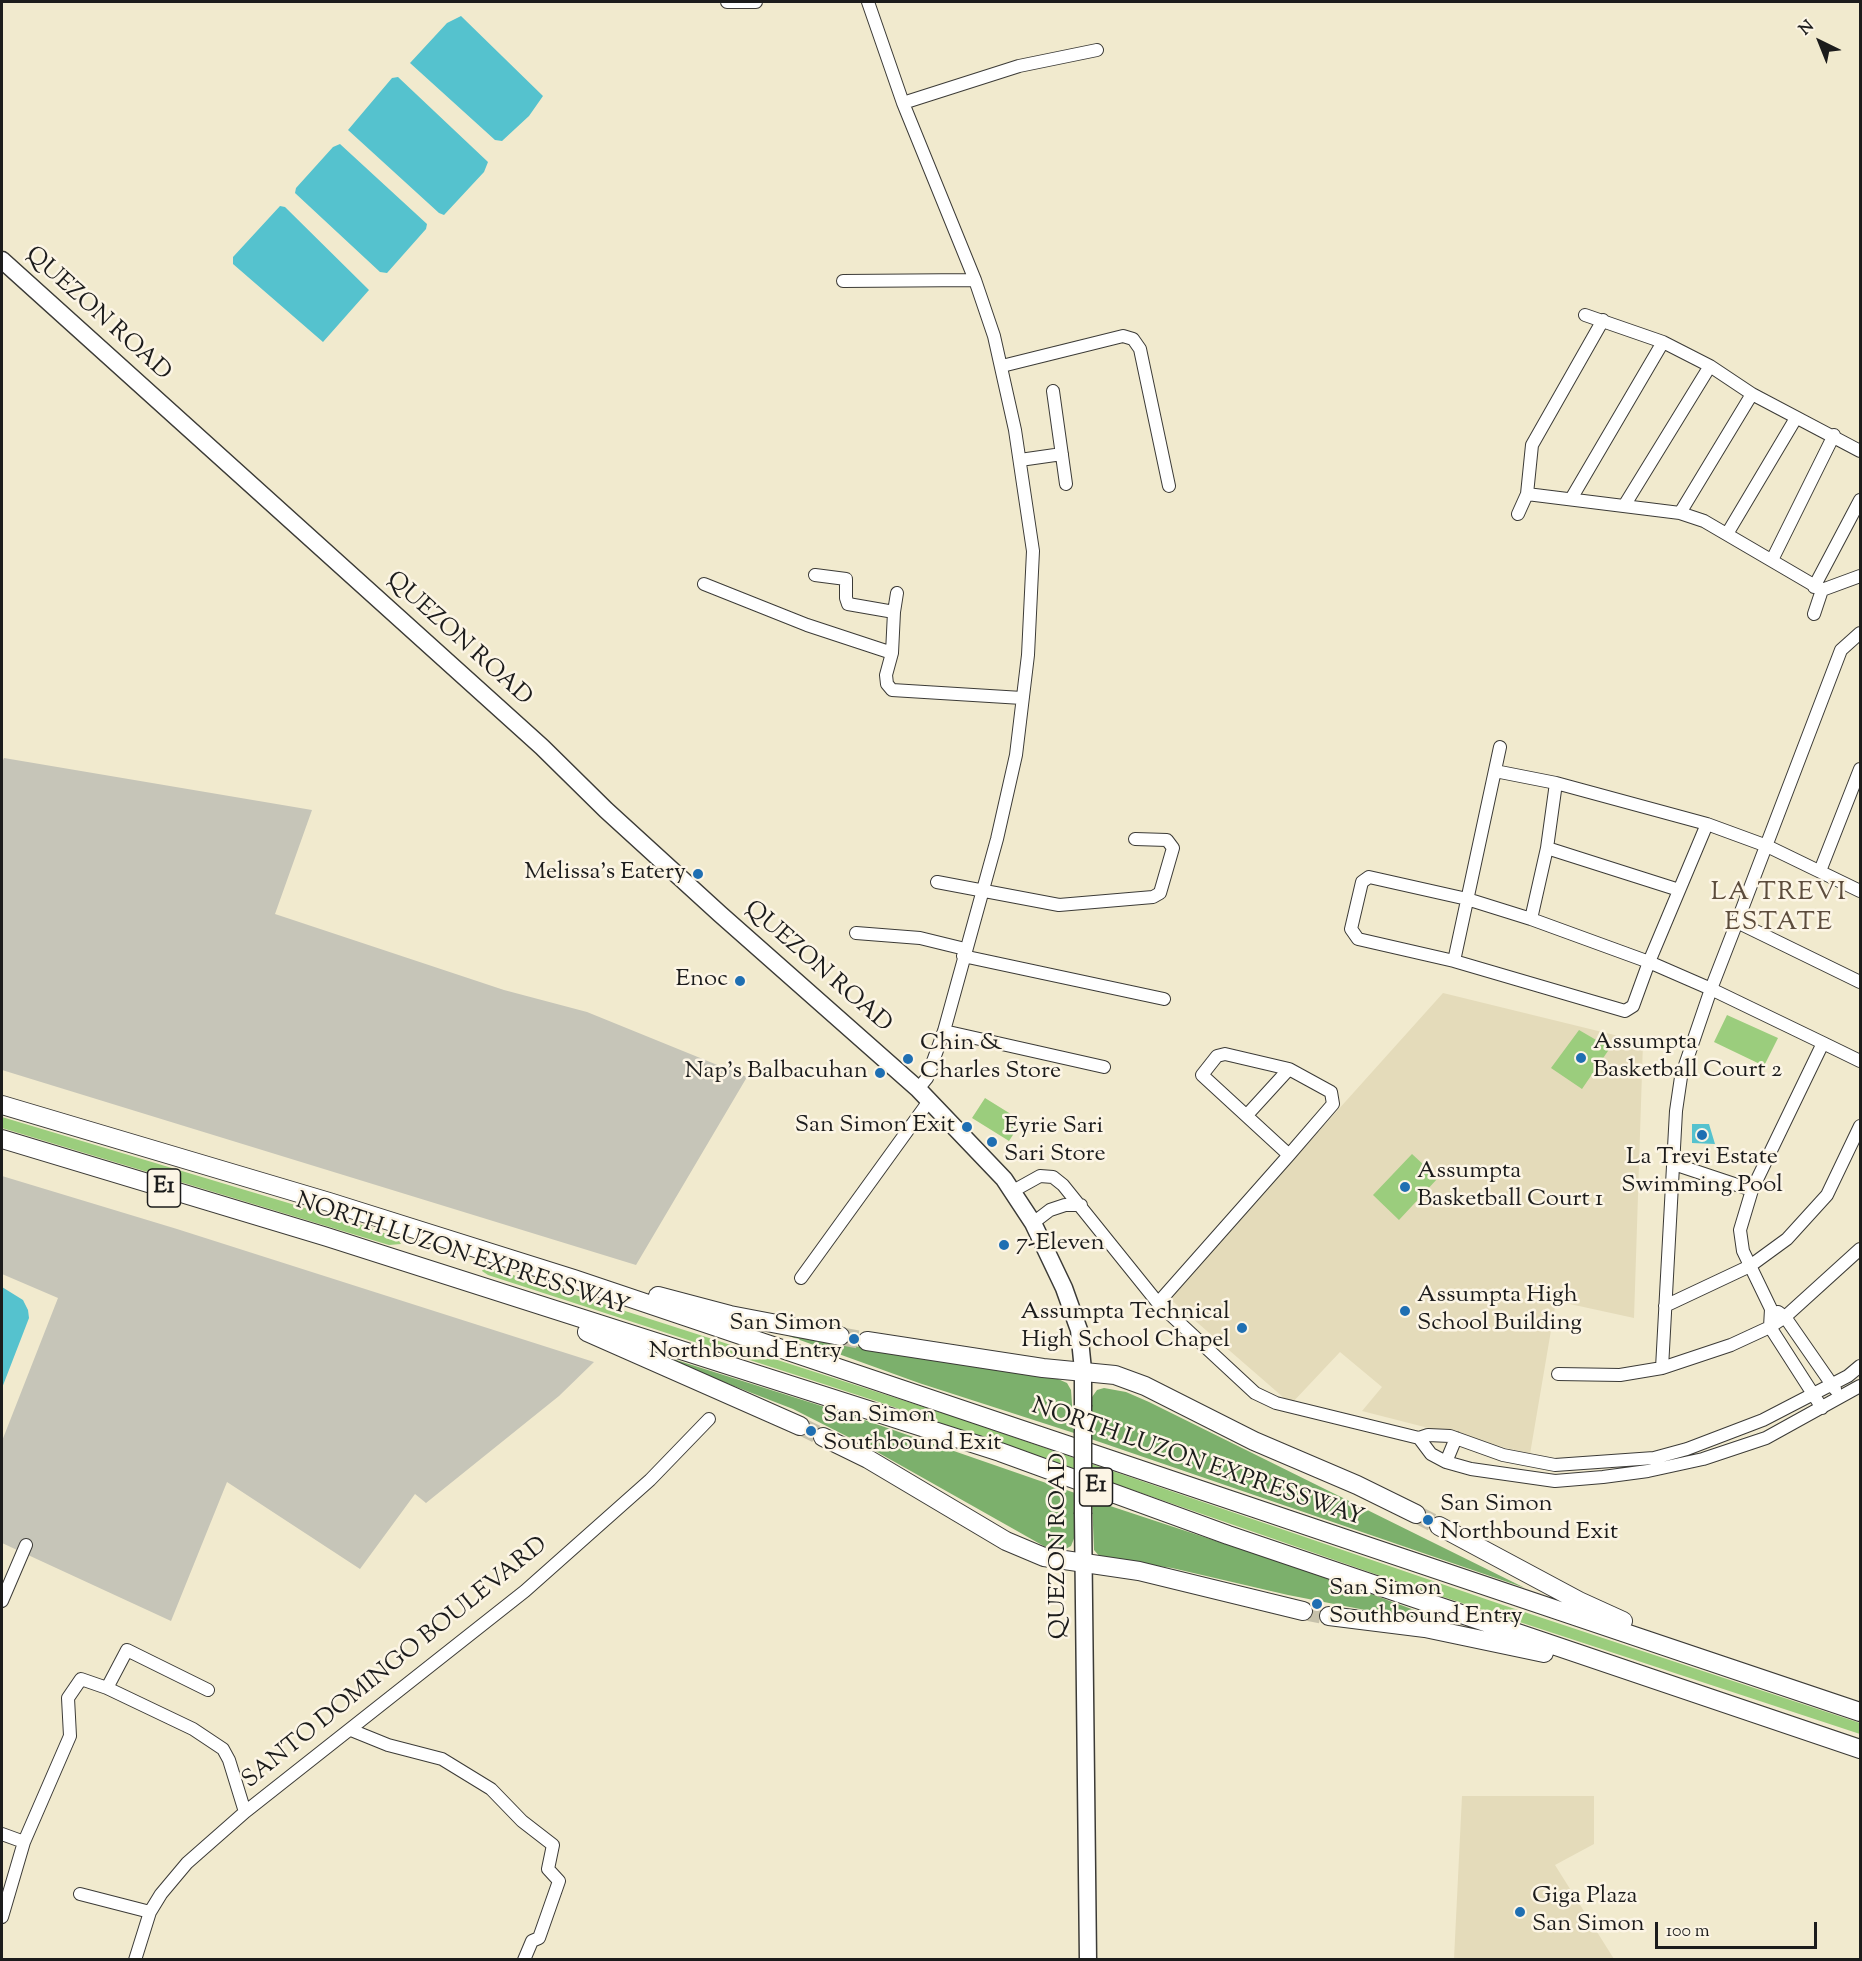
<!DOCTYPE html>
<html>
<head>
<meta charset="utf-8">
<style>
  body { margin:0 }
  #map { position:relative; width:1862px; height:1961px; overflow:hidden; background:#f1eace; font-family:"Sorts Mill Goudy",serif }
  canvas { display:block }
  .frame { position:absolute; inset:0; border:3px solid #1c1c1c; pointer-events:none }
  .north { position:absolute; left:1790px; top:12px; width:60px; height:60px; -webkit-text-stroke:4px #fcf5e5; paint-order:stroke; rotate:317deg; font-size:16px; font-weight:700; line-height:24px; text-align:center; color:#1c1c1c }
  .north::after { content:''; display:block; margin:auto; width:21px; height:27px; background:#1c1c1c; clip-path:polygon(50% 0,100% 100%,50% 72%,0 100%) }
  .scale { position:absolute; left:1655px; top:1922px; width:162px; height:27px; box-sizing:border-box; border:3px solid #1c1c1c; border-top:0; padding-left:8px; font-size:18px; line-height:21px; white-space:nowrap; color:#1c1c1c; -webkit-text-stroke:4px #fcf5e5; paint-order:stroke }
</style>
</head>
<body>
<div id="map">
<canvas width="1862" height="1961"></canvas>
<div class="frame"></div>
<div class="north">N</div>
<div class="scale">100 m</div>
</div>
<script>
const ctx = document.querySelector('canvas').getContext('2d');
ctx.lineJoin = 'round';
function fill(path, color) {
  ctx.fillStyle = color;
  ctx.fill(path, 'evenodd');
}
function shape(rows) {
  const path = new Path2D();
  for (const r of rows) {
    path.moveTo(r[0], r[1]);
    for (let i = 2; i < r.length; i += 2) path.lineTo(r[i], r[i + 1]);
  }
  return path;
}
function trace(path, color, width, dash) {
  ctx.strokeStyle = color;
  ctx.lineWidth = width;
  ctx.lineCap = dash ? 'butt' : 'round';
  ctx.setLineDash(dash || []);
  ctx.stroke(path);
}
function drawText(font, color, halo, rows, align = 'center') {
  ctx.font = font + ' "Sorts Mill Goudy",serif';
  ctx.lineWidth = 5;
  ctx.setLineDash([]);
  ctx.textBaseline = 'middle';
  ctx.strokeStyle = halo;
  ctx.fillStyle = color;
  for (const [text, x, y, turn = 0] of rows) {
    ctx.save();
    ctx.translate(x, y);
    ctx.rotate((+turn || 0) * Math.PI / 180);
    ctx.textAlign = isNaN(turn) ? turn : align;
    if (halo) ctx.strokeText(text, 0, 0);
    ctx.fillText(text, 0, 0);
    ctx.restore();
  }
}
fill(shape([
  [1443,993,1643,1042,1634,1318,1556,1301,1530,1454,1362,1411,1382,1387,1340,1352,1291,1404,1169,1298],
  [1462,1796,1594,1796,1594,1844,1555,1865,1614,1959,1454,1959]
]), '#e4dbba');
fill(shape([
  [4,758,312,810,275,914,504,990,587,1012,747,1077,636,1265,2,1070,2,762],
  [2,1176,177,1229,594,1362,559,1396,426,1503,415,1494,360,1569,227,1482,171,1621,2,1543,2,1441,58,1298,2,1274]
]), '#c6c5b8');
fill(shape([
  [1727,1015,1778,1038,1764,1066,1714,1042],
  [1579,1030,1610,1048,1582,1089,1551,1068],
  [985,1098,1022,1121,1009,1141,972,1118],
  [2,1117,365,1226,397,1238,401,1244,389,1245,2,1128],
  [1412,1154,1438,1178,1399,1220,1373,1195],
  [485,1266,955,1417,1503,1605,1860,1723,1860,1734,1401,1583,879,1402,488,1275,482,1271]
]), '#9bcd7d');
fill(shape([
  [786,1335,1058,1379,1067,1383,1071,1390,1074,1433,919,1383],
  [673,1359,850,1415,1075,1493,1075,1536,1071,1546,1058,1553,1049,1549,870,1448,793,1409,685,1367],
  [1104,1388,1126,1392,1149,1402,1525,1588,1091,1439,1092,1397,1097,1390],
  [1092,1500,1331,1579,1468,1630,1288,1595,1172,1568,1101,1558,1094,1550]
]), '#7cb06c');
fill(shape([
  [461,16,543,96,529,116,502,141,495,140,410,63,447,23],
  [398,77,488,162,484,172,444,215,439,213,348,130,392,78],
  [340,144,427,224,426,229,387,273,380,272,295,193,296,188,333,147],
  [280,206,285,207,369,290,323,342,233,264,233,257],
  [1692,1124,1709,1124,1715,1144,1692,1143],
  [2,1287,23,1300,28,1310,29,1318,2,1388]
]), '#55c2ce');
trace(shape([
  [840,1336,867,1341],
  [800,1426,823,1437],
  [1416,1514,1439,1526],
  [1303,1611,1329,1616]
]), '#c6c1aa', 18, [18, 9]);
const minor = shape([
  [727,2,756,2],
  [868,2,903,103,975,280,994,336,1015,430,1033,551,1028,655,1016,755,997,839,944,1031,927,1078,918,1089],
  [903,103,1019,66,1097,50],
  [843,281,975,280],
  [1585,315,1663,342,1710,366,1752,394,1860,451],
  [1002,366,1123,336,1133,339,1140,349,1169,486],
  [1053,391,1066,484],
  [1020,460,1062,454],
  [1527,494,1680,513,1704,521,1822,590,1860,576],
  [1571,499,1663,342],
  [1624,506,1710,366],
  [1680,513,1752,394],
  [1518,514,1527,494,1532,445,1603,320],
  [1727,534,1796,418],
  [1772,560,1834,435],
  [815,575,846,579,846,598,848,604,894,612,892,653,886,675,887,684,892,690,1022,698],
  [704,584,807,625,892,653],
  [1814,587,1860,500],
  [894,612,897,593],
  [1814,614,1822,590],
  [1495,771,1556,783,1707,824,1767,846,1860,891],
  [1547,848,1679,890],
  [1820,871,1860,769],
  [937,882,1059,905,1153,897,1160,893,1173,848,1167,840,1135,839],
  [1531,919,1547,848,1556,783],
  [1737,922,1841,650,1860,633],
  [856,933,920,938,965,949],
  [963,956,1164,999],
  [1454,961,1500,747],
  [944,1031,1104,1067],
  [1823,1043,1860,1061],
  [1247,1115,1289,1069],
  [1674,1164,1752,1190],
  [1013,1191,1040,1176,1053,1177,1063,1185,1158,1303,1255,1393,1276,1403,1419,1438,1428,1435,1450,1436,1503,1455,1555,1465,1654,1458,1687,1449,1763,1420,1848,1376,1860,1366],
  [1033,1223,1050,1210,1065,1205,1081,1205],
  [801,1278,929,1101],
  [1158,1303,1289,1155,1333,1104,1331,1092,1289,1069,1225,1054,1217,1056,1202,1075,1289,1155],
  [1665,1306,1750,1266,1787,1239,1827,1195,1860,1126],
  [1778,1312,1785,1317,1835,1389],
  [1662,1368,1676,1111,1681,1077,1711,989,1649,962,1531,919,1467,899,1369,877,1362,882,1351,929,1358,939,1454,961,1625,1011,1633,1006,1649,962,1707,824],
  [1558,1374,1620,1375,1662,1368,1731,1345,1770,1327,1785,1317,1860,1249],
  [1822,1408,1770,1327,1771,1309,1743,1251,1740,1230,1752,1190,1823,1043,1711,989,1737,922,1860,982],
  [1419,1438,1431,1454,1446,1462,1471,1469,1555,1481,1603,1477,1648,1471,1703,1459,1766,1438,1860,1386],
  [1446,1462,1456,1438],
  [2,1601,26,1545],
  [107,1688,127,1650,208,1690],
  [351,1730,388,1745,442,1759,491,1789,522,1821,553,1845,548,1869,559,1881,539,1938,532,1941,524,1960],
  [2,1834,24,1842],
  [80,1894,150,1912],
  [2,1917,24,1842,70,1736,68,1698,81,1679,107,1688,193,1729,223,1749,229,1760,245,1812],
  [135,1960,150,1912,161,1894,187,1863,245,1812,525,1591,650,1480,709,1419]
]);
const major = shape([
  [2,260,542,747,606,810,720,914,918,1089,1004,1179,1033,1223,1064,1288,1079,1330,1083,1370,1083,1405],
  [1083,1514,1088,1960]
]);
const highway = shape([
  [2,1105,329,1202,574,1279,1860,1712],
  [2,1139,327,1237,1000,1452,1228,1535,1860,1749],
  [658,1296,730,1315,840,1336],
  [587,1332,800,1426],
  [867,1341,1043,1368,1115,1375,1145,1386,1254,1441,1357,1485,1416,1514],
  [823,1437,868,1459,1006,1541,1044,1557,1139,1571,1303,1611],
  [1439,1526,1579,1601,1623,1621],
  [1329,1616,1425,1628,1544,1653]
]);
trace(minor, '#3c3b37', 14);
trace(major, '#3c3b37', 19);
trace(highway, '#3c3b37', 20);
trace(minor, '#fff', 12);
trace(major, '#fff', 16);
trace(highway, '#fff', 18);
const majorBridge = shape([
  [1083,1405,1083,1514]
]);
trace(majorBridge, '#3c3b37', 19, []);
trace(majorBridge, '#fff', 16);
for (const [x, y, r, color] of [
  [698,874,6,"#1f6fb2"],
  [740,981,6,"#1f6fb2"],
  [1581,1058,6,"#1f6fb2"],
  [908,1059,6,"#1f6fb2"],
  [880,1073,6,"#1f6fb2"],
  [967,1127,6,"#1f6fb2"],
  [1702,1135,6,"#1f6fb2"],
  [992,1142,6,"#1f6fb2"],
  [1405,1187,6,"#1f6fb2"],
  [1004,1245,6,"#1f6fb2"],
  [1405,1311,6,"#1f6fb2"],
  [1242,1328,6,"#1f6fb2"],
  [854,1339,6,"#1f6fb2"],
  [811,1431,6,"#1f6fb2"],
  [1428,1520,6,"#1f6fb2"],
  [1317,1604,6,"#1f6fb2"],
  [1520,1912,6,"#1f6fb2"]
]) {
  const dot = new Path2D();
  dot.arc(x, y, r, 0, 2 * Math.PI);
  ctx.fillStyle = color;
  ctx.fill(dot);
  trace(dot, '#fcf5e5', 2);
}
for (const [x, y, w] of [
  [164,1188,33],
  [1096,1487,33]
]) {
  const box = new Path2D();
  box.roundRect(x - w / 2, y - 19, w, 38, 4.5);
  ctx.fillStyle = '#fcf5e5';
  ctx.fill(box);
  trace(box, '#1c1c1c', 1.5);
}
drawText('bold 22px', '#1c1c1c', null, [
  ["E1",164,1188],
  ["E1",1096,1487]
]);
drawText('24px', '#1c1c1c', '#fcf5e5', [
  ["QUEZON ROAD",97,315,42],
  ["QUEZON ROAD",458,640,42],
  ["QUEZON ROAD",817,968,41],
  ["NORTH LUZON EXPRESSWAY",462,1256,18],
  ["NORTH LUZON EXPRESSWAY",1197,1464,19],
  ["QUEZON ROAD",1060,1546,-90],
  ["SANTO DOMINGO BOULEVARD",396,1664,-39]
]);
drawText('24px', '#1c1c1c', '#fcf5e5', [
  ["Melissa's Eatery",686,874,"right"],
  ["Enoc",728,981,"right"],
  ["Assumpta",1593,1044],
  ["Basketball Court 2",1593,1072],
  ["Chin &",920,1045],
  ["Charles Store",920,1073],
  ["Nap's Balbacuhan",868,1073,"right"],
  ["San Simon Exit",955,1127,"right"],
  ["Eyrie Sari",1004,1128],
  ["Sari Store",1004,1156],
  ["La Trevi Estate",1702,1159,"center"],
  ["Swimming Pool",1702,1187,"center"],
  ["Assumpta",1417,1173],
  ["Basketball Court 1",1417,1201],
  ["7-Eleven",1016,1245],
  ["Assumpta High",1417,1297],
  ["School Building",1417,1325],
  ["Assumpta Technical",1230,1314,"right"],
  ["High School Chapel",1230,1342,"right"],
  ["San Simon",842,1325,"right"],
  ["Northbound Entry",842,1353,"right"],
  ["San Simon",823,1417],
  ["Southbound Exit",823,1445],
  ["San Simon",1440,1506],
  ["Northbound Exit",1440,1534],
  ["San Simon",1329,1590],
  ["Southbound Entry",1329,1618],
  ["Giga Plaza",1532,1898],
  ["San Simon",1532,1926]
], 'left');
ctx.letterSpacing = '1.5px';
drawText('26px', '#5c4c3c', '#fcf5e5', [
  ["LA TREVI",1779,895],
  ["ESTATE",1779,925]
]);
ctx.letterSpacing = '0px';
</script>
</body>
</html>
